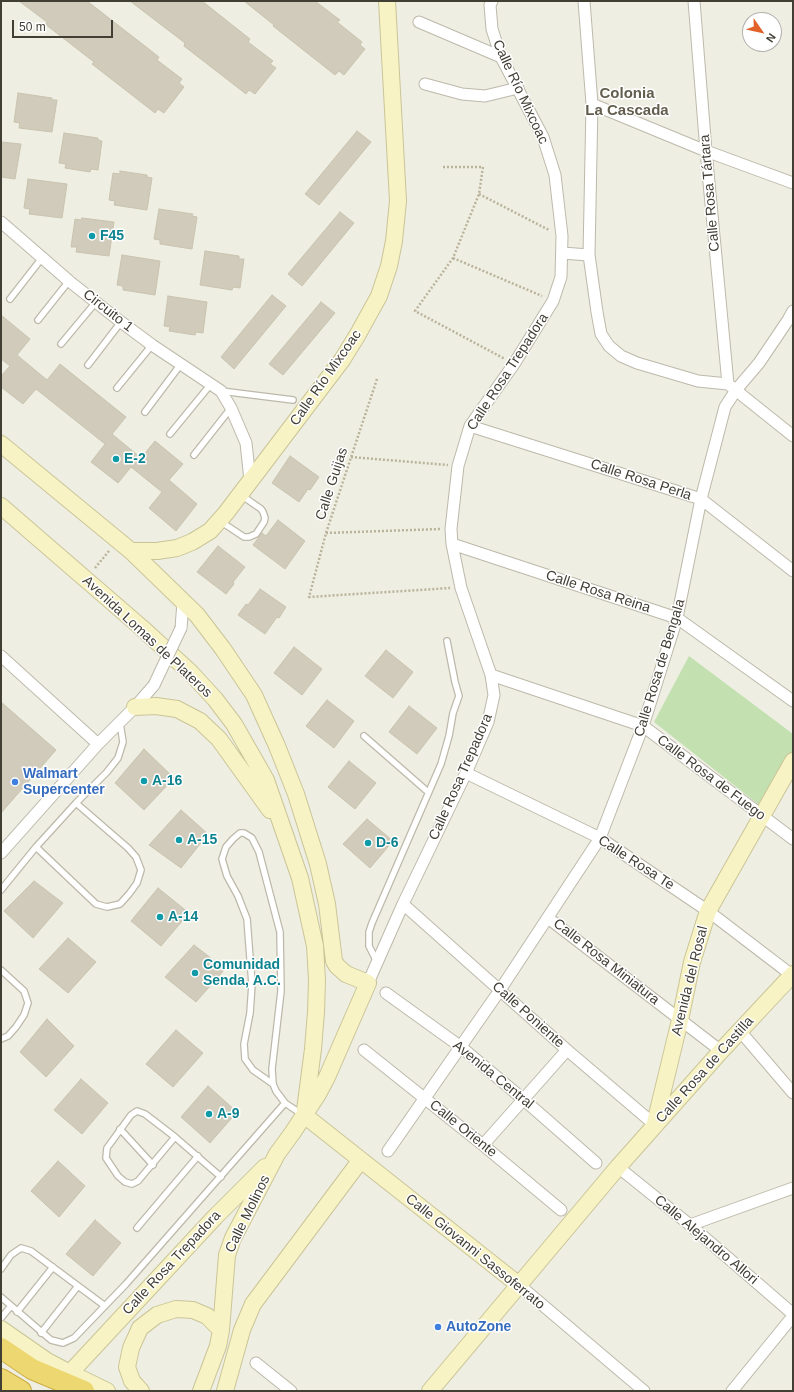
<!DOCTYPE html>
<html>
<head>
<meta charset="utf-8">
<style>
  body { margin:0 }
  #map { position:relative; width:794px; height:1392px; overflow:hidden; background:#efeee3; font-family:Arial,sans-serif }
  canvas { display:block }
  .frame { position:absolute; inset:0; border:2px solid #413e34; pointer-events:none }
  .north { position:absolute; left:742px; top:12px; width:40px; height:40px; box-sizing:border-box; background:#fff; border:1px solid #b3b2ae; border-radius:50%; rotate:124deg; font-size:11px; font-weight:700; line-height:16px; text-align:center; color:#413e34 }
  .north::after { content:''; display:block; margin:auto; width:14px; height:18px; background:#e16129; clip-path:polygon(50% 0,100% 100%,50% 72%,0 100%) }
  .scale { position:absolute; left:12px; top:20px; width:101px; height:18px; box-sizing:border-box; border:2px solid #413e34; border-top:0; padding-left:5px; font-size:12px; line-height:14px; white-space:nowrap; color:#413e34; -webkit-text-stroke:3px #fff; paint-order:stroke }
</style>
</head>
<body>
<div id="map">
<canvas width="794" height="1392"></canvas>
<div class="frame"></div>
<div class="north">N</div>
<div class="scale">50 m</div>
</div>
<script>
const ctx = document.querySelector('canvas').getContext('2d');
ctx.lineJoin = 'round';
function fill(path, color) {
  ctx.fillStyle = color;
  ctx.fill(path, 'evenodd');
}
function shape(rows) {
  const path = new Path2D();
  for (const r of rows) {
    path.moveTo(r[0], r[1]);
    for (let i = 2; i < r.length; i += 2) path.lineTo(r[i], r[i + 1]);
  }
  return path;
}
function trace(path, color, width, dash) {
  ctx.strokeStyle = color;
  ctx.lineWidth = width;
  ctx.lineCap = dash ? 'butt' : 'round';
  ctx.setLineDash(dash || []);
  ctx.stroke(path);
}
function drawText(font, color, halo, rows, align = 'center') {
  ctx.font = font + ' Arial,sans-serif';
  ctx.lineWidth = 3;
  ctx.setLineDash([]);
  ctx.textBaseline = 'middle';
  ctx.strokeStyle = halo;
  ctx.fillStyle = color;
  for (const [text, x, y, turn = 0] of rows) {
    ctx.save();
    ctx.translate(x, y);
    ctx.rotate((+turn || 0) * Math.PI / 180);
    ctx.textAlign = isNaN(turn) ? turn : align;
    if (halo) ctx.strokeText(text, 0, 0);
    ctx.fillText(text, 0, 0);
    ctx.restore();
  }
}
fill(shape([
  [689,656,793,734,793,755,763,808,654,722]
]), '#c3e0b0');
const building = shape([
  [19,1,87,1,159,57,157,60,182,79,179,83,184,87,164,113,158,109,155,113,92,64,94,62,45,24,47,22,19,1],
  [130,1,202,1,250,39,248,42,273,61,270,64,276,68,255,94,249,90,246,94,184,46,185,43,130,1],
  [244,1,315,1,340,20,337,22,362,42,360,45,365,49,344,75,339,71,335,75,273,26,274,25,244,1],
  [18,93,52,98,52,100,57,100,52,132,19,128,20,123,14,122,18,93],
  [357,131,371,142,319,205,305,194,357,131],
  [64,133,98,138,98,140,102,141,98,170,91,169,90,172,65,168,66,164,59,163,64,133],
  [1,142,21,144,15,179,1,177,1,142],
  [120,171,147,175,147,177,152,178,147,210,114,205,115,201,109,200,113,173,120,174,120,171],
  [28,179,67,184,62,218,29,214,30,209,24,208,28,179],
  [159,209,193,214,192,216,197,217,192,249,160,244,160,240,154,239,159,209],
  [340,212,354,223,302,286,288,274,340,212],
  [82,218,114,222,109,256,76,252,77,247,71,247,75,219,81,220,82,218],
  [205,251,239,256,239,259,244,259,240,288,233,287,232,290,200,285,205,251],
  [122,255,160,261,155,295,123,290,123,286,117,285,122,255],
  [272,295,286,306,234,369,221,357,272,295],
  [168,296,207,302,203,333,196,332,195,335,169,331,170,327,164,326,168,296],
  [321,302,335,313,283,375,269,364,321,302],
  [1,315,30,339,17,355,47,380,60,364,126,417,112,434,141,458,155,441,183,464,169,480,197,504,176,531,149,508,162,492,131,467,118,483,91,462,105,444,36,389,23,404,1,387,1,376,10,366,1,359,1,315],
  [290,456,319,477,310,490,308,489,299,502,272,483,290,456],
  [278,520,305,541,285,569,253,545,262,533,266,536,278,520],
  [218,546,245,567,233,582,234,584,226,594,197,572,218,546],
  [260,589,286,607,279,618,277,617,265,634,238,615,246,604,248,605,260,589],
  [294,647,322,669,302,695,274,673,294,647],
  [386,650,413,672,393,698,365,676,386,650],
  [327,700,354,721,334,748,306,726,327,700],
  [1,702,56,750,1,813,1,702],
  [409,706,437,728,417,754,389,732,409,706],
  [144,749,174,778,144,810,115,783,144,749],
  [349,761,376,783,355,809,328,787,349,761],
  [181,810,208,834,181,868,149,845,181,810],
  [367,819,393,841,370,868,343,844,367,819],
  [34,881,63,903,33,938,4,911,34,881],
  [158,888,189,913,161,946,131,921,158,888],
  [68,938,96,962,68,993,39,969,68,938],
  [194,945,225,969,196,1002,165,977,194,945],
  [47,1019,74,1046,46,1077,20,1052,47,1019],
  [176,1030,203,1053,173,1087,146,1064,176,1030],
  [81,1079,108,1103,82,1134,54,1110,81,1079],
  [208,1086,237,1112,210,1143,181,1117,208,1086],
  [58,1161,85,1186,59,1217,31,1191,58,1161],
  [95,1220,121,1243,93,1276,66,1254,95,1220]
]);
fill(building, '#d0cbba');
trace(building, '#c9c3ae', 1);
const lane = shape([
  [10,299,42,258],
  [38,320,69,281],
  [61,344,96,302],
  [88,365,121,322],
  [117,388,152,345],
  [221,391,293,400],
  [145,412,181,364],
  [170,434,211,384],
  [194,455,231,408],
  [220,521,244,537,249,537,256,534,264,522,265,518,263,512,261,509,241,495],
  [364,736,428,792],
  [36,847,96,904,107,907,120,904,129,894,137,883,141,870,136,857,128,848,76,803],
  [1,890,36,847,76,803,107,772,118,758,123,742,120,723],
  [377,962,369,946,369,932,372,923,441,764,449,736,453,713,459,696,455,682,447,641],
  [1,970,24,991,28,1003,24,1015,16,1027,8,1036,1,1039],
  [273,1084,253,1070,245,1059,244,1044,250,1013,252,984,247,919,238,896,227,876,222,859,226,847,233,839,240,833,244,833,252,838,259,852,280,932,281,991,272,1069,273,1084,276,1091,285,1103,303,1115],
  [120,1129,153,1165],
  [175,1137,138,1181,132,1184,125,1182,118,1176,106,1158,107,1148,131,1115,137,1111,145,1114,175,1137,221,1177],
  [137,1228,198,1156],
  [1,1269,11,1255,21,1248,31,1251,105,1306],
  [1,1297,51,1340,63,1343,74,1338,126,1284,285,1103],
  [17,1312,53,1267],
  [1,1318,11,1306],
  [41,1333,78,1286]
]);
const street = shape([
  [584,1,592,104,589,255,597,312,601,334,609,346,621,356,637,363,698,381,728,384,793,436],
  [694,1,706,151,728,384],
  [419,22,501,57],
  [425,84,462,94,485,96,518,88],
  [592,104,706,151,793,183],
  [1,222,69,281,121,322,152,345,221,391,231,408,246,443,250,480],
  [562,253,589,255],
  [470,426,701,499,793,571],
  [452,544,677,618,793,701],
  [181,628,183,602],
  [1,656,98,744],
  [491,675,643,726,793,839],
  [466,773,600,838,708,911,793,976],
  [1,853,98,744,135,707,154,685],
  [403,904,567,1050,655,1125],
  [548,918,721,1051],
  [368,983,403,904,466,773,488,722,494,695,491,675,461,588,452,544,451,529,458,466,470,426,514,364,553,301,561,277,562,236,555,175,543,137,501,57,492,29,490,5,492,1],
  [386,993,461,1047,523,1099,596,1163],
  [740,1031,793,1093],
  [364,1050,483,1145,561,1210],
  [483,1145,567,1050],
  [388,1151,500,990,600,838,643,726,677,618,701,499,725,407,736,390,759,363,788,320,793,311],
  [618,1167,690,1225,793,1314],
  [690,1225,793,1188],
  [519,1285,644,1391],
  [256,1363,291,1391],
  [732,1391,793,1316]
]);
const secondary = shape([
  [1,444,131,551,197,615,223,649,254,695,277,746,296,794,318,864,327,904,334,961,337,966,346,974,368,983,327,1077,318,1094,293,1132,277,1154,233,1238,227,1255,221,1330,218,1346,201,1391],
  [1,506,142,628,191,673,215,699,234,724,266,780,300,878,315,946,317,980,316,1012,313,1049,305,1110],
  [131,551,157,551,177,548,192,542,210,531,226,513,342,360,358,334,379,296,389,266,394,241,398,201,387,1],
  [135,707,156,706,177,709,200,721,219,739,270,810],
  [304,1115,519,1285],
  [655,1123,680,1020,692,962,708,911,793,761],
  [1,1329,47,1361,70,1373,107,1391],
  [70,1373,215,1217,265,1167],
  [141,1391,132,1381,127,1367,131,1348,140,1328,157,1315,176,1309,193,1310,207,1316,221,1330],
  [225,1391,242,1330,253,1304,360,1161],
  [430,1391,618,1167,721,1051,793,974]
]);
const highway = shape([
  [1,1348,32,1369,84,1391],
  [1,1379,21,1391]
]);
trace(lane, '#bdb9aa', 8);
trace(street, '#bdb9aa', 13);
trace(secondary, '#cac597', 18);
trace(highway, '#caae43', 22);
trace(shape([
  [443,167,483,167,479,194,453,258,415,311,505,359],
  [479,194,549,230],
  [453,258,542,296],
  [377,379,326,533,309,597,450,588],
  [351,457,448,465],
  [326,533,440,529],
  [95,568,109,551]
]), '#bab39a', 2.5, [2, 2]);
trace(lane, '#fff', 5.5);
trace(street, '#fff', 11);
trace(secondary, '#f8f3c5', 16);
trace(highway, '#edd771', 20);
const streetBridge = shape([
  [154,685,181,628]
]);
trace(streetBridge, '#bdb9aa', 13, []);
trace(streetBridge, '#fff', 11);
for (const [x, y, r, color] of [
  [92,236,4,"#0f9aa8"],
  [116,459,4,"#0f9aa8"],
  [144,781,4,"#0f9aa8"],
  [15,782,4,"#3f7fe0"],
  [179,840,4,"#0f9aa8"],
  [368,843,4,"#0f9aa8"],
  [160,917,4,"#0f9aa8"],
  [195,973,4,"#0f9aa8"],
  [209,1114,4,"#0f9aa8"],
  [438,1327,4,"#3f7fe0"]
]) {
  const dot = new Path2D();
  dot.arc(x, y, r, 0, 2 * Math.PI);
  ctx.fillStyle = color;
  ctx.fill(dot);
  trace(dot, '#fff', 1.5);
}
drawText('14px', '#413e34', '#fff', [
  ["Calle Río Mixcoac",520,92,65],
  ["Calle Rosa Tártara",710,193,-95],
  ["Circuito 1",108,311,38],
  ["Calle Rosa Trepadora",508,372,-57],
  ["Calle Río Mixcoac",326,378,-55],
  ["Calle Rosa Perla",641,480,18],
  ["Calle Guijas",332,484,-72],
  ["Calle Rosa Reina",598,592,18],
  ["Avenida Lomas de Plateros",147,637,43],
  ["Calle Rosa de Bengala",660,668,-73],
  ["Calle Rosa Trepadora",461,777,-66],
  ["Calle Rosa de Fuego",711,778,37],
  ["Calle Rosa Te",636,863,33],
  ["Calle Rosa Miniatura",606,962,38],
  ["Avenida del Rosal",690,981,-76],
  ["Calle Poniente",528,1015,42],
  ["Calle Rosa de Castilla",705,1070,-48],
  ["Avenida Central",493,1075,39],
  ["Calle Oriente",463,1129,39],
  ["Calle Molinos",248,1214,-64],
  ["Calle Alejandro Allori",706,1240,40],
  ["Calle Giovanni Sassoferrato",475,1252,39],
  ["Calle Rosa Trepadora",172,1263,-47]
]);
drawText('bold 14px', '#0d838f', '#fff', [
  ["F45",100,236],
  ["E-2",124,459],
  ["A-16",152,781],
  ["A-15",187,840],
  ["D-6",376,843],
  ["A-14",168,917],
  ["Comunidad",203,965],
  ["Senda, A.C.",203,981],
  ["A-9",217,1114]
], 'left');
drawText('bold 14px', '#366cbe', '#fff', [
  ["Walmart",23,774],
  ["Supercenter",23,790],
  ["AutoZone",446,1327]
], 'left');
drawText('bold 15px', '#625d4d', '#fff', [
  ["Colonia",627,94],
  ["La Cascada",627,111]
]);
</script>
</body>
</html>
